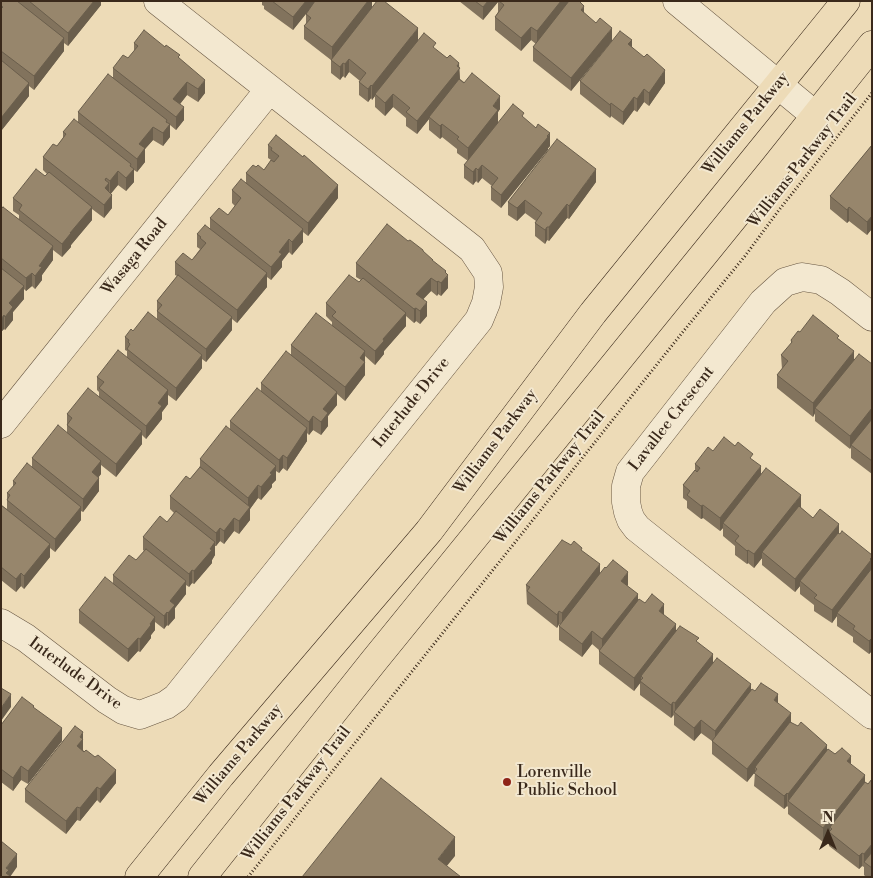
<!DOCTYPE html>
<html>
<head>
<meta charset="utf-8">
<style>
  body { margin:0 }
  #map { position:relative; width:873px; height:878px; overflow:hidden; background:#eddbb7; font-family:"Libre Bodoni",serif }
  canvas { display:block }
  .frame { position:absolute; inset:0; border:2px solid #3a291b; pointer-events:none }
  .north { position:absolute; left:803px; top:808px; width:50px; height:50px; -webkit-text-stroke:4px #f3e8d0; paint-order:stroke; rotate:0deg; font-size:14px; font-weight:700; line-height:20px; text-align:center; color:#3a291b }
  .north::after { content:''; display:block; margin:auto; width:18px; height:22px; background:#3a291b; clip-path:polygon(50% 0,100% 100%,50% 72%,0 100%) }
</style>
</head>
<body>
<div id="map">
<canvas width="873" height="878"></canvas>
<div class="frame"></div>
<div class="north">N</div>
</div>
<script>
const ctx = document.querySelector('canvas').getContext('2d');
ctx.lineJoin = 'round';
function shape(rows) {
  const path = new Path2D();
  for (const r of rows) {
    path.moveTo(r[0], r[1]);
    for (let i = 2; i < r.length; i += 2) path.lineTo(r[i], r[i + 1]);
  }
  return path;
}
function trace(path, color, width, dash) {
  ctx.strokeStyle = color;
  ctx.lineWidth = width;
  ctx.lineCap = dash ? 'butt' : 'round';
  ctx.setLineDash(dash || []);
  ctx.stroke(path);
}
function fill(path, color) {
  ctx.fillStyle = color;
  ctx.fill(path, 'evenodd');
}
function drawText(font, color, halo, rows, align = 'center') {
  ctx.font = font + ' "Libre Bodoni",serif';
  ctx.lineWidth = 4;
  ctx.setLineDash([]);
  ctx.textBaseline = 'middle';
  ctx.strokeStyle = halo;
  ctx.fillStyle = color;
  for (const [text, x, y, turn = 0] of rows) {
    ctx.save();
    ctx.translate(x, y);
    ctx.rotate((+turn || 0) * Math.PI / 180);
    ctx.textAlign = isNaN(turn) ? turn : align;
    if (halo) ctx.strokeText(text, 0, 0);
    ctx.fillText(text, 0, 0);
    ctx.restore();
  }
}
const minor = shape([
  [677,1,816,116],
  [872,317,840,292,821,280,802,277,785,282,763,302,630,472,626,486,626,502,628,512,631,520,637,528,872,715],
  [1,424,269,90],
  [1,623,26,638,107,700,123,710,140,715,166,705,176,698,479,320,486,303,489,287,488,273,472,249,158,1]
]);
const major = shape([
  [139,877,221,775,429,531,593,313,846,1],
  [202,877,373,662,774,168,872,45]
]);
trace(minor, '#675642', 29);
trace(major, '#3a291b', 29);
trace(shape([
  [248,877,682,333,745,256,779,210,872,93]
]), '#3a291b', 3, [1, 2.5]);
trace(minor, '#f3e8d0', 28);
trace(major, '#eddbb7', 28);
fill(shape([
  [1,1,101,1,101,5,68,46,64,43,64,51,34,90,29,86,29,96,1,131],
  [262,1,372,1,372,8,418,41,436,50,459,67,460,79,500,109,498,112,498,123,524,118,550,146,501,208,491,200,491,187,492,186,482,178,478,183,476,181,473,185,464,178,464,165,468,161,457,153,457,149,442,137,440,139,429,130,429,119,417,134,406,126,406,118,393,107,385,116,375,107,375,96,372,100,371,98,368,102,359,95,359,82,360,81,349,72,345,78,343,76,340,80,331,73,331,60,304,39,304,26,306,24,306,14,293,30,264,9,264,6,262,5],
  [459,1,579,1,584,13,612,41,571,91,533,61,533,47,536,44,531,40,521,51,495,30,495,17,498,12,498,2,483,20],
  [134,43,180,59,205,93,198,102,187,95,180,104,184,120,176,130,170,125,170,137,163,146,153,140,145,149,145,162,137,172,134,170,134,182,126,191,118,185,110,194,112,208,104,218,92,209,92,220,71,245,71,247,62,257,53,250,53,260,42,275,42,280,35,289,32,286,26,291,24,289,24,299,13,312,13,320,5,330,4,329,1,332,1,209,19,219,19,215,13,211,13,198,45,176,47,174,43,170,43,157,57,146,63,138,63,132,78,122,78,112,113,78,113,68,128,58,134,51],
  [632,47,665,83,649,106,644,102,637,112,634,110,623,125,611,116,610,118,580,94,580,81],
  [268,145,338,198,308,236,303,232,303,242,292,255,289,252,282,261,282,267,271,280,267,277,267,287,237,323,232,319,232,330,206,362,202,359,202,368,176,401,168,395,168,404,162,412,162,419,146,439,142,435,142,444,116,477,101,465,101,474,98,477,99,491,83,512,81,511,81,520,55,552,50,548,50,557,24,589,21,586,16,592,1,580,1,505,7,509,7,493,13,487,13,481,32,467,32,458,67,433,67,414,99,397,99,392,97,390,97,377,127,357,127,351,125,350,125,337,133,331,157,319,157,301,177,276,175,275,175,262,192,260,200,249,197,247,197,234,210,229,210,218,228,215,235,206,232,203,232,190,246,183,246,173,256,167,264,170,271,160,268,158],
  [872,145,872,233,871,230,867,235,849,221,847,223,830,209,830,196],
  [596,182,569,219,567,218,549,241,547,240,545,244,535,236,535,223,536,221,525,213,517,221,508,215,508,202],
  [408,241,423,252,446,273,448,288,441,296,438,294,437,296,431,291,423,299,427,316,420,324,416,321,414,323,406,316,406,326,384,351,384,354,375,365,365,356,365,375,345,401,337,394,337,405,328,416,328,426,321,435,313,430,309,435,307,433,307,441,287,471,283,468,279,473,276,471,276,480,272,484,272,487,261,500,258,498,250,509,250,520,239,534,234,531,224,544,220,541,216,546,215,546,215,555,212,560,212,563,194,584,192,583,189,587,186,585,186,594,175,608,175,618,168,626,167,625,164,629,155,622,155,630,151,635,151,638,140,652,138,651,128,662,79,623,79,610,113,584,113,575,136,560,144,551,143,550,143,537,167,522,174,513,170,509,170,496,190,479,200,467,200,459,230,430,230,421,261,392,261,383,291,355,291,345,332,326,332,322,326,316,326,303,359,282,361,280,356,277,356,263],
  [800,332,839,339,854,359,872,364,872,474,851,458,851,447,850,449,815,421,815,413,813,417,777,388,777,375,782,369,781,355,791,344,791,340],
  [713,451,753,461,761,474,813,518,872,555,872,651,869,654,853,642,853,637,837,626,837,616,832,623,814,611,814,605,800,594,800,586,795,592,762,565,762,558,754,568,748,563,747,564,735,555,735,546,723,536,723,528,720,531,703,518,701,519,687,508,687,501,683,498,683,485,695,470,695,464],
  [571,545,582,551,600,574,628,585,627,586,638,601,645,603,664,615,676,632,699,643,713,662,751,690,778,703,791,722,827,751,835,754,851,764,865,782,868,784,872,779,872,877,866,877,864,875,864,867,862,866,859,869,829,846,829,834,823,842,788,814,788,807,787,806,784,809,754,786,755,772,747,782,712,754,712,741,701,733,694,741,674,725,674,715,671,718,640,695,640,683,634,691,599,664,599,650,592,644,582,657,559,640,559,626,560,625,559,624,557,628,527,604,526,585],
  [34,708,62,741,28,784,21,780,13,791,1,782,1,725],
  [83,745,83,750,116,783,100,803,97,800,80,821,77,820,66,834,25,802,25,789]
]), '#82735d');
fill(shape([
  [94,1,101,1,101,5,68,46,68,33],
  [306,1,316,1,293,30,293,17],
  [368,1,372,1,372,9,332,61,332,47],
  [488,1,498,1,498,2,483,20,483,7],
  [561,1,572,1,537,45,537,31],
  [584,6,584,19,581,10],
  [531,27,531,40,521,51,521,38],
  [418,28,418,42,375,94,375,96,372,100,372,86],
  [612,28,612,41,571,91,571,78],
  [64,38,64,51,34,90,34,76],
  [632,40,632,53,628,44],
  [349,59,349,72,345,78,345,64],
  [343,63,343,76,340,80,340,67],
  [459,63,460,81,429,117,429,119,417,134,417,121],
  [665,70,665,83,649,106,649,93],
  [205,80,205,93,198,102,198,89],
  [187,82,187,95,173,113,173,99],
  [29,83,29,96,1,131,1,118],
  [371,85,371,98,368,102,368,89],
  [644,89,644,102,637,112,637,99],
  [393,94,393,107,385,116,385,103],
  [500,96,500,109,498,112,498,123,468,161,468,148,493,106],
  [634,97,634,110,623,125,623,112],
  [611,103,611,116,610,118,610,105],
  [184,107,184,120,176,130,176,117],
  [167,120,167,128,170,124,170,137,163,146,163,133],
  [442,124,442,137,440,139,440,126],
  [153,127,153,140,145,149,145,162,137,172,137,159,139,144],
  [550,133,550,146,548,148,548,150,501,208,501,195],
  [131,164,131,172,134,169,134,182,126,191,126,178],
  [482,165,482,178,478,183,478,170],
  [476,168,476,181,473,185,473,172],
  [596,169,596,182,569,219,569,206],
  [118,171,118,185,110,195,110,181],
  [106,178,106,186,109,183,109,196,105,201,105,180],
  [338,185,338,198,308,236,308,223],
  [112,195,112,208,104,218,104,205],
  [525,200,525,213,517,221,517,208],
  [567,204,567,218,549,241,549,227],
  [92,207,92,220,71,245,71,247,62,257,62,244,70,233],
  [849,207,849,221,847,223,847,210],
  [872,211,871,230,867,235,867,222],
  [547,227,547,240,545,244,545,230],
  [303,229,303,242,292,255,292,242],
  [289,239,289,252,282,261,282,267,271,280,271,267,279,252],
  [53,246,53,260,42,275,42,280,35,289,35,276,39,266],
  [446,271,446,278,448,275,448,288,441,296,441,283],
  [32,273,32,286,26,291,26,278],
  [267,273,267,287,237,323,237,310],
  [431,278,431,291,416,307,416,294],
  [438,281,438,294,437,296,437,282],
  [24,286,24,299,13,312,13,320,5,330,5,317,9,303],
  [427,302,427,316,420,324,420,311],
  [416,308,416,321,414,323,414,309],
  [406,313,406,326,384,351,384,354,375,365,375,351,383,339],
  [4,315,4,329,1,332,1,319],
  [232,317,232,330,206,362,206,349],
  [365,351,365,375,345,401,345,387,360,358],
  [854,351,854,365,815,408,815,413,813,417,813,403],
  [202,355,202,368,176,401,176,388],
  [168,390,168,404,162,412,162,419,146,439,146,426,158,403],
  [337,392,337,405,328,416,328,426,321,435,321,422,323,409],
  [872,408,872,421,851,445,851,447,850,449,850,436],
  [313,416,313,430,309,435,309,422],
  [307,428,307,441,287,471,287,458],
  [142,431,142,444,116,477,116,464],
  [283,455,283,468,279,473,279,460],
  [101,461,101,474,92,486,92,472],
  [276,466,276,480,272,484,272,487,261,500,261,487,270,473],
  [761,466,761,480,723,523,723,528,720,531,720,518],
  [99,478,99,491,83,512,83,499],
  [258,485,258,498,250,509,250,520,239,534,239,521,248,509,248,498],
  [801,495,801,509,762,552,762,558,754,568,754,554],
  [703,505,703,518,701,519,701,506],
  [81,507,81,520,55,552,55,539],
  [234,518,234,531,224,544,224,531],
  [839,524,839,538,800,581,800,586,795,592,795,579],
  [220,528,220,541,216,546,216,533],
  [215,542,215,555,212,560,212,563,194,584,194,571],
  [50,544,50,557,24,589,24,576],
  [748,550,748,563,747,564,747,551],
  [872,557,872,570,837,613,837,616,832,623,832,610],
  [600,564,600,577,562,626,562,613],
  [192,570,192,583,189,587,189,574],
  [628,572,628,585,621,594,621,581],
  [21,573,21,586,16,592,16,579],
  [186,581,186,594,175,608,175,618,168,626,168,613,170,601],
  [638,594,638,607,602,653,602,639],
  [664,604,664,617,659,611],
  [559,611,559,624,557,628,557,615],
  [167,612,167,625,164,629,164,616],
  [155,617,155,630,151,635,151,638,140,652,140,639],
  [676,624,676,637,643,678,641,676,641,682,634,691,634,678],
  [592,631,592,644,582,657,582,644],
  [138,638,138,651,128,662,128,649],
  [872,638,872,651,869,654,869,641],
  [713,654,713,667,675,713,675,703],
  [751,684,751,698,715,744,715,731],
  [11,694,11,707,1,721,1,708],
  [778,694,778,707,774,700],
  [673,702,673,715,671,718,671,705],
  [791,713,791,726,755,767,755,772,747,782,747,769],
  [701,720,701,733,694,741,694,728],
  [62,728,62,741,28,784,28,771],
  [83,732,83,752,77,746,80,737],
  [827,745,827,758,788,802,788,794],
  [851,756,851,769,847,761],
  [21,766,21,780,13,791,13,778],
  [116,770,116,783,100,803,100,789],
  [865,775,865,788,832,829,830,827,830,833,823,842,823,828],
  [97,787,97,800,80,821,80,808],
  [787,793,787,806,784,809,784,796],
  [77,807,77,820,66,834,66,821],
  [455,837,455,856,438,877,438,859],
  [872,844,872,857,864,862,864,854],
  [862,853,862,866,859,869,859,856],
  [17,854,17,867,10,877,6,877,6,868]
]), '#6a5e4c');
const building = shape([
  [1,1,17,1,64,38,34,76,1,51,1,9,3,7,1,6,1,1],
  [29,1,94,1,68,33,29,1],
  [272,1,306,1,293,17,272,1],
  [315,1,368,1,332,47,304,26,311,18,306,14,315,1],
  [377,1,384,1,418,28,372,86,371,85,368,89,359,82,366,73,349,59,345,64,343,63,340,67,331,60,377,1],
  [475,1,488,1,483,7,475,1],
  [499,1,561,1,537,31,531,27,521,38,495,17,504,5,499,1],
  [569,1,579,1,584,6,581,10,596,23,600,18,612,28,571,78,533,47,569,1],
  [144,30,165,47,166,45,180,55,178,57,205,80,198,89,187,82,173,99,184,107,176,117,113,68,123,55,128,58,138,46,134,43,144,30],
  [620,31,632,40,628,44,644,57,647,54,665,70,649,93,644,89,637,99,634,97,623,112,611,103,610,105,580,81,620,31],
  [424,33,436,43,433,47,447,58,450,55,459,63,457,66,460,68,417,121,406,112,410,108,393,94,385,103,375,94,424,33],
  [1,60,29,83,1,118,1,60],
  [472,73,500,96,493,106,498,110,468,148,457,139,459,137,442,124,440,126,429,117,459,79,464,83,472,73],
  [108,74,167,120,166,122,170,124,163,133,153,127,139,144,145,148,137,159,78,112,108,74],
  [513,104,524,113,522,116,536,128,538,124,550,133,547,136,548,137,501,195,491,187,498,178,482,165,478,170,476,168,473,172,464,165,513,104],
  [74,119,131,164,130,166,134,169,126,178,118,171,110,181,106,178,105,180,109,183,105,188,112,195,104,205,43,157,53,144,57,146,66,134,63,132,74,119],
  [276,135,303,157,304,155,338,185,308,223,246,173,253,165,256,167,258,165,264,170,271,160,274,162,279,156,271,150,272,148,268,145,276,135],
  [557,139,596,169,569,206,567,204,549,227,547,227,545,230,535,223,542,213,525,200,517,208,508,202,557,139],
  [872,145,872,216,867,222,849,207,847,210,830,196,872,145],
  [36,169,45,176,49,172,92,207,70,233,71,233,62,244,19,210,22,205,13,198,36,169],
  [241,179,303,229,292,242,289,239,279,252,282,254,271,267,210,218,219,208,228,215,241,198,232,190,241,179],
  [3,207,53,246,39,266,42,267,35,276,32,273,26,278,1,258,1,209,3,207],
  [387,224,408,241,410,240,423,250,423,251,433,260,432,260,446,271,445,272,448,275,441,283,438,281,437,282,431,278,416,294,427,302,420,311,416,308,414,309,356,263,387,224],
  [205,225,267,273,237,310,175,262,183,253,192,260,206,243,200,238,201,237,197,234,205,225],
  [1,268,24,286,9,303,13,307,5,317,4,315,1,319,1,268],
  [178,275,232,317,206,349,157,311,162,305,157,301,178,275],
  [349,275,359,282,363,278,406,313,383,339,384,341,375,351,332,316,336,312,326,303,349,275],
  [148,312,202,355,176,388,127,349,130,344,128,342,129,340,125,337,131,329,133,331,148,312],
  [316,313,365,351,360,358,365,362,345,387,291,345,316,313],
  [813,315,839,336,837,338,854,351,813,403,777,375,788,361,781,355,792,342,791,340,798,331,800,332,813,315],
  [118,350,168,390,158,403,162,406,146,426,99,388,104,382,97,377,118,350],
  [286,351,337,392,323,409,328,413,321,422,313,416,309,422,261,383,286,351],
  [859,354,872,364,872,408,850,436,815,408,859,354],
  [88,388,142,431,116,464,67,425,72,418,67,414,88,388],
  [257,388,307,428,287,458,283,455,279,460,230,421,257,388],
  [872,419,872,461,851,445,872,419],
  [58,425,101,461,92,472,99,478,83,499,32,458,58,425],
  [226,426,276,466,270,473,272,474,261,487,258,485,248,498,200,459,226,426],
  [724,437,735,446,738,442,753,454,750,458,761,466,720,518,703,505,701,506,687,495,690,491,683,485,695,470,697,472,700,468,695,464,708,447,713,451,724,437],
  [27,463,81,507,55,539,7,500,10,495,7,493,16,483,13,481,27,463],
  [200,467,250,507,239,521,234,518,224,531,220,528,216,533,170,496,186,476,190,479,200,467],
  [766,468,801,495,754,554,748,550,747,551,735,541,739,536,723,523,766,468],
  [1,505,50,544,24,576,21,573,16,579,1,567,1,505],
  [799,506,813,518,820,509,839,524,795,579,762,552,799,506],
  [176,511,215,542,210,549,212,550,194,571,192,570,189,574,143,537,160,516,167,522,176,511],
  [842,531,872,555,872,557,870,559,871,560,832,610,814,598,817,595,800,581,838,533,840,534,842,531],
  [562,540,571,545,574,541,582,548,581,550,600,564,562,613,559,611,557,615,527,591,530,587,526,585,562,540],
  [146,549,186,581,170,601,175,605,168,613,167,612,164,616,113,575,129,555,136,560,146,549],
  [613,560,628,572,621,581,638,594,602,639,592,631,582,644,559,626,605,567,606,568,613,560],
  [872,568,872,638,869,641,853,629,855,626,837,613,872,568],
  [105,577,155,617,150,624,151,625,140,639,138,638,128,649,79,610,105,577],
  [652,594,664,604,659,611,676,624,634,678,599,651,639,599,645,603,652,594],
  [680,626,699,638,696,641,713,654,675,703,673,702,671,705,640,681,643,678,641,676,680,626],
  [717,658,751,684,715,731,701,720,694,728,674,712,717,658],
  [761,683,778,694,774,700,791,713,747,769,712,741,752,689,755,691,761,683],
  [1,688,11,694,1,708,1,688],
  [22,697,34,706,33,707,62,728,28,771,21,766,13,778,1,769,1,725,22,697],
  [790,722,798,726,801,722,827,745,788,794,787,793,784,796,754,773,757,769,755,767,790,722],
  [75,726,83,732,80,737,83,739,77,746,84,752,86,750,95,757,98,755,116,770,100,789,97,787,80,808,77,807,66,821,25,789,75,726],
  [842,748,851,756,847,761,865,775,823,828,788,801,828,749,835,754,842,748],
  [381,778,455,837,438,859,461,877,302,877,381,778],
  [872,779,872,844,864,854,862,853,859,856,829,832,832,829,830,827,865,782,868,784,872,779],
  [1,841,17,854,6,868,9,870,6,873,10,876,9,877,1,877,1,841],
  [872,852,872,868,864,862,872,852]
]);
fill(building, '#97866c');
trace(building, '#6a5e4c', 1);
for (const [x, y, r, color] of [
  [507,782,5,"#8f2418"]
]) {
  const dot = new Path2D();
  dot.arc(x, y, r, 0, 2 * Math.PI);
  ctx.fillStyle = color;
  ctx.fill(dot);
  trace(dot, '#f3e8d0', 2);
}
drawText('16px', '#3a291b', '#f3e8d0', [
  ["Williams Parkway",746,124,-51],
  ["Williams Parkway Trail",803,161,-52],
  ["Wasaga Road",135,257,-51],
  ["Interlude Drive",412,403,-51],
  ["Lavallee Crescent",672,419,-52],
  ["Williams Parkway",496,442,-53],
  ["Williams Parkway Trail",550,478,-51],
  ["Interlude Drive",75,674,36],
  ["Williams Parkway",239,755,-50],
  ["Williams Parkway Trail",297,794,-52]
]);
drawText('16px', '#3a291b', '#f3e8d0', [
  ["Lorenville",517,773],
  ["Public School",517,791]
], 'left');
</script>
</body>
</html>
